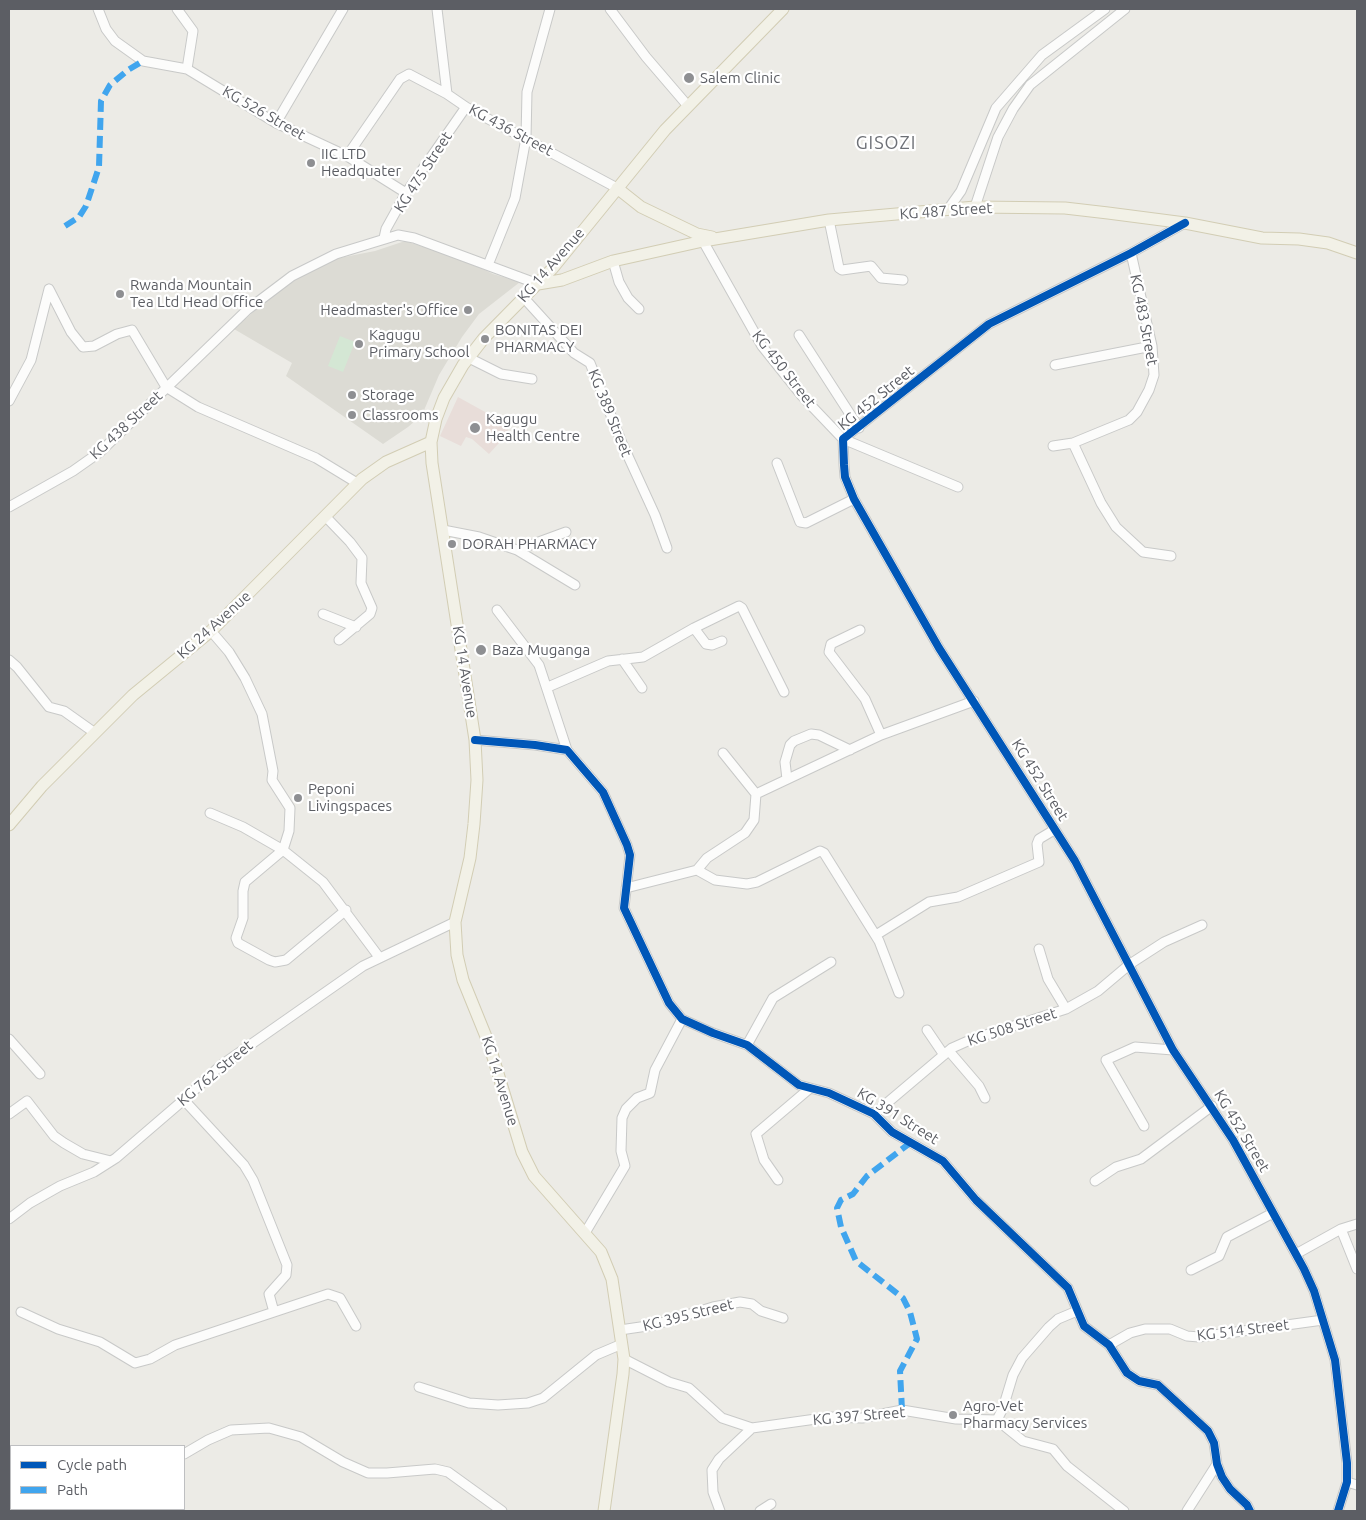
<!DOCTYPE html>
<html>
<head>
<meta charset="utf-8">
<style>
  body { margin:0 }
  #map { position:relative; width:1366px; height:1520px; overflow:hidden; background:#ecebe6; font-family:Ubuntu,sans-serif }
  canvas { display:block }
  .frame { position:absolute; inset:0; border:10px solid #5c5e64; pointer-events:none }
  .legend { position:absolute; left:10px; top:1445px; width:175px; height:65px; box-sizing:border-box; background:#fff; border:1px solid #bebfc1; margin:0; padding:6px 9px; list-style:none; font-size:15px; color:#5c5e64 }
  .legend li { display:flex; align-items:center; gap:10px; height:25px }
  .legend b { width:25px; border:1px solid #bebfc1 }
</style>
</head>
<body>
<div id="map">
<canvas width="1366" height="1520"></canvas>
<div class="frame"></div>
<ul class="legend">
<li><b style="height:6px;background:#0057b8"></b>Cycle path</li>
<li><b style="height:6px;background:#40a5ee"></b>Path</li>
</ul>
</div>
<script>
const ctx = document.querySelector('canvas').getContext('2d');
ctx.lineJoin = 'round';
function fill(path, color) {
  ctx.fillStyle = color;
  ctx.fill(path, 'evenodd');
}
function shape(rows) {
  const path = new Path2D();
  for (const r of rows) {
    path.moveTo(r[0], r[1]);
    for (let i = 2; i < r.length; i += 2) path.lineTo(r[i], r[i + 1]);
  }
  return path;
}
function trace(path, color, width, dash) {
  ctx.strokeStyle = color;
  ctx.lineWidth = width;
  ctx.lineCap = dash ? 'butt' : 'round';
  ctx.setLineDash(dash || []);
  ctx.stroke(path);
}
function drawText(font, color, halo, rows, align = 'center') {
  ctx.font = font + ' Ubuntu,sans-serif';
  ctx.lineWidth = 4.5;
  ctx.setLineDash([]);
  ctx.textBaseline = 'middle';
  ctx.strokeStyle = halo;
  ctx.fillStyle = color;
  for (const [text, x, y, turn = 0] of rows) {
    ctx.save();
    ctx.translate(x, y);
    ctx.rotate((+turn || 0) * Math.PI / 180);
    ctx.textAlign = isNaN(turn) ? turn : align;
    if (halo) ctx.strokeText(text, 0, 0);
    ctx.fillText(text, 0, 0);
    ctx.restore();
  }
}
fill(shape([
  [405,241,467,261,493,274,520,282,479,314,462,337,439,375,422,415,408,427,383,444,286,376,292,363,234,329,267,300,297,279,334,259,375,251]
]), '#dcdbd4');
fill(shape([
  [458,397,505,423,509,432,489,454,472,439,466,437,461,446,440,436]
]), '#e8ddd9');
fill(shape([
  [340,336,355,342,343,372,328,366]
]), '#d4e7d4');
const minor = shape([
  [98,9,106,29,115,41,143,61,187,69,276,123,347,156,406,193],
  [177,9,193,31,187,69],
  [437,9,447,94],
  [610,9,646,57,688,106],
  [276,123,343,9],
  [347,156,400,79,409,74,447,94,466,107,617,188],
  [975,207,998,137,1013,109,1030,85,1125,9],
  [949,208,961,191,996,108,1042,55,1105,9],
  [829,220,839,268,842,270,871,266,881,278,903,280],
  [1185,223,1131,253,989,324,843,439,844,465,845,477,854,499,939,648,1075,861,1173,1050,1233,1140,1304,1269,1314,1291,1335,1360,1347,1463,1347,1482,1338,1511],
  [384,238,386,229,406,193,466,107],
  [703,241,762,346,802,396,843,439,958,487],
  [613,261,619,282,628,298,639,309],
  [488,265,515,198,526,138,527,92,550,9],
  [49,289,71,332,83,347,94,346,117,334,132,330,166,387,198,407,316,458,357,483],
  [524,298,574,353,590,363,622,443,655,515,667,548],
  [799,335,859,428],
  [469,358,501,374,532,379],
  [1055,365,1152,346],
  [9,401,31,360,49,289],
  [1073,443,1101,503,1116,527,1143,552,1171,556],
  [1053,446,1073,443,1129,420,1137,412,1149,390,1154,375,1152,346,1131,253],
  [777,463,800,522,806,523,854,499],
  [9,507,73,471,100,452,247,310,292,276,336,254,398,235,414,238,538,284],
  [325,516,350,542,362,558,361,583,372,608,370,614,339,640],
  [443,530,479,537,517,550,575,585],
  [517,550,566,532],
  [497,610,539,665,567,750],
  [323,614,356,627],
  [694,628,706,644,712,645,722,641],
  [860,630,831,644,829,652,865,699,881,735],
  [211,631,229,652,245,678,262,714,273,771,272,780,290,808,289,831,283,850,323,882,379,957],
  [622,659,642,688],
  [9,660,17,667,49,707,64,711,95,733],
  [548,687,608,661,643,657,694,628,739,606,742,608,784,692],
  [475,740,535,745,567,750,603,792,627,845,630,855,624,908,669,1003,682,1019,713,1033,747,1045,799,1085,829,1093,874,1114,892,1132,943,1161,976,1200,1068,1288,1084,1326,1109,1345,1127,1373,1139,1381,1158,1385,1208,1431,1214,1443,1217,1464,1222,1477,1230,1489,1247,1505,1250,1511],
  [723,753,756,794],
  [787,779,785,762,790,745,794,741,811,734,819,735,850,750],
  [210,813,243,827,283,850,245,882,243,891,243,918,236,938,238,943,269,960,275,962,286,960,346,910],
  [697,870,715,880,747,884,757,882,820,851,824,853,879,941,899,993],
  [626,888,697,870,707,858,745,833,754,820,756,794,881,735,974,701],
  [876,935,929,902,958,897,1039,862,1037,844,1039,839,1054,830],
  [1039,949,1048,979,1066,1009],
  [927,1030,944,1055],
  [9,1039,40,1074],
  [747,1045,773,998,831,962],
  [949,1051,979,1086,985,1098],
  [184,1100,244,1165,253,1180,287,1265,286,1275,269,1294,274,1312],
  [9,1114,27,1101,54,1136,64,1143,83,1154,111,1161],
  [874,1114,952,1048,970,1040,1066,1009,1098,991,1130,964,1164,942,1202,925],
  [1144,1126,1106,1060,1135,1047,1173,1050],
  [778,1180,764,1160,756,1134,809,1089],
  [1095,1181,1116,1167,1141,1159,1212,1106],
  [9,1219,30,1203,60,1186,94,1172,116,1158,187,1097,220,1066,363,966,455,922],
  [1341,1229,1357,1269],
  [585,1233,625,1166,621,1151,622,1118,626,1109,637,1098,650,1093,655,1070,682,1019],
  [1296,1254,1341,1229,1357,1224],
  [1191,1270,1219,1256,1227,1237,1273,1213],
  [21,1312,58,1329,100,1342,135,1363,150,1359,175,1345,328,1294,340,1298,356,1326],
  [620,1330,654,1325,713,1307,740,1302,752,1304,761,1311,783,1318],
  [1109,1345,1130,1333,1145,1329,1170,1329,1187,1336,1199,1337,1323,1320],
  [624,1359,669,1382,689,1388,722,1418,752,1428],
  [419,1387,469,1403,498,1405,528,1403,543,1398,596,1355,622,1344],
  [997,1420,1003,1408,1013,1375,1022,1358,1049,1327,1058,1319,1077,1311],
  [184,1454,208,1440,231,1430,269,1428,301,1437,343,1462,368,1473,387,1473,435,1469,448,1472,502,1511],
  [9,1479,11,1479],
  [1347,1482,1357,1485],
  [133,1509,133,1511],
  [720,1511,713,1492,712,1470,719,1459,752,1428,830,1417,862,1418,902,1410,956,1419,997,1420,1023,1441,1053,1449,1067,1466,1124,1511],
  [760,1511,771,1504],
  [1187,1511,1217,1464]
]);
const major = shape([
  [617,188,641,207,697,234,712,237],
  [538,284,562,280,613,261,703,241,829,220,975,207,1065,208,1108,213,1185,223,1262,238,1299,239,1328,243,1357,253],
  [9,825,42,786,133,695,211,631,362,479,386,462,431,442],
  [604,1511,623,1374,624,1359,612,1279,601,1252,534,1176,522,1152,489,1044,463,980,457,955,455,922,470,858,474,824,477,780,475,740,432,463,431,442,436,419,444,398,463,365,484,338,552,269,665,130,783,9]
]);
trace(minor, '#c8c9c8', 11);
trace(major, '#d2cdb4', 13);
trace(minor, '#fcfcfb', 9);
trace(major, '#f2f1e7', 11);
trace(shape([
  [65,226,79,217,86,206,99,167,101,101,110,85,128,70,143,61],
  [902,1410,900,1371,917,1339,910,1312,903,1298,856,1261,841,1227,837,1208,841,1200,853,1194,867,1176,910,1143]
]), '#40a5ee', 6, [12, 6]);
trace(shape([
  [1185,223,1131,253,989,324,843,439,844,465,845,477,854,499,939,648,1075,861,1173,1050,1233,1140,1304,1269,1314,1291,1335,1360,1347,1463,1347,1482,1338,1511],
  [475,740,535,745,567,750,603,792,627,845,630,855,624,908,669,1003,682,1019,713,1033,747,1045,799,1085,829,1093,874,1114,892,1132,943,1161,976,1200,1068,1288,1084,1326,1109,1345,1127,1373,1139,1381,1158,1385,1208,1431,1214,1443,1217,1464,1222,1477,1230,1489,1247,1505,1250,1511]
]), '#0057b8', 8);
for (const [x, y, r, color] of [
  [689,78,6,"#8e8f92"],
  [311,163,5,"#8e8f92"],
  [120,294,5,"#8e8f92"],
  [468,310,5,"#8e8f92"],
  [485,339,5,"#8e8f92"],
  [359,344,5,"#8e8f92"],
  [352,395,5,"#8e8f92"],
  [352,415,5,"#8e8f92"],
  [475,428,6,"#8e8f92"],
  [452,544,5,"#8e8f92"],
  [481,650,6,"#8e8f92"],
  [298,798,5,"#8e8f92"],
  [953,1415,5,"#8e8f92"]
]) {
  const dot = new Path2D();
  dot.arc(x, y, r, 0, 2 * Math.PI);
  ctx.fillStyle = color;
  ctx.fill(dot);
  trace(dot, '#fff', 2);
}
drawText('15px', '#5c5e64', '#fff', [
  ["Salem Clinic",700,78],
  ["IIC LTD",321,154],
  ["Headquater",321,171],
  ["Rwanda Mountain",130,285],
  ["Tea Ltd Head Office",130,302],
  ["Headmaster's Office",458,310,"right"],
  ["BONITAS DEI",495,330],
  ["PHARMACY",495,347],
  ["Kagugu",369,335],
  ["Primary School",369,352],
  ["Storage",362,395],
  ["Classrooms",362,415],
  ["Kagugu",486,419],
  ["Health Centre",486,436],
  ["DORAH PHARMACY",462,544],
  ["Baza Muganga",492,650],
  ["Peponi",308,789],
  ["Livingspaces",308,806],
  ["Agro-Vet",963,1406],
  ["Pharmacy Services",963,1423]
], 'left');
drawText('15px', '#5c5e64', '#fff', [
  ["KG 526 Street",264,113,30],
  ["KG 436 Street",511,130,28],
  ["KG 475 Street",423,172,-57],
  ["KG 487 Street",946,211,-4],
  ["KG 14 Avenue",551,265,-49],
  ["KG 483 Street",1144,320,79],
  ["KG 450 Street",784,369,52],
  ["KG 452 Street",876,398,-39],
  ["KG 389 Street",610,413,68],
  ["KG 438 Street",126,425,-43],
  ["KG 24 Avenue",214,625,-42],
  ["KG 14 Avenue",465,672,81],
  ["KG 452 Street",1040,780,58],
  ["KG 508 Street",1012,1027,-18],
  ["KG 762 Street",215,1073,-40],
  ["KG 14 Avenue",500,1081,73],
  ["KG 391 Street",898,1116,32],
  ["KG 452 Street",1242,1131,59],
  ["KG 395 Street",688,1315,-14],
  ["KG 514 Street",1243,1330,-7],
  ["KG 397 Street",859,1416,-5]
]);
ctx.letterSpacing = '1px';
drawText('18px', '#6d7076', '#fff', [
  ["GISOZI",886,143]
]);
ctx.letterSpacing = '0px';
</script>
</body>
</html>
